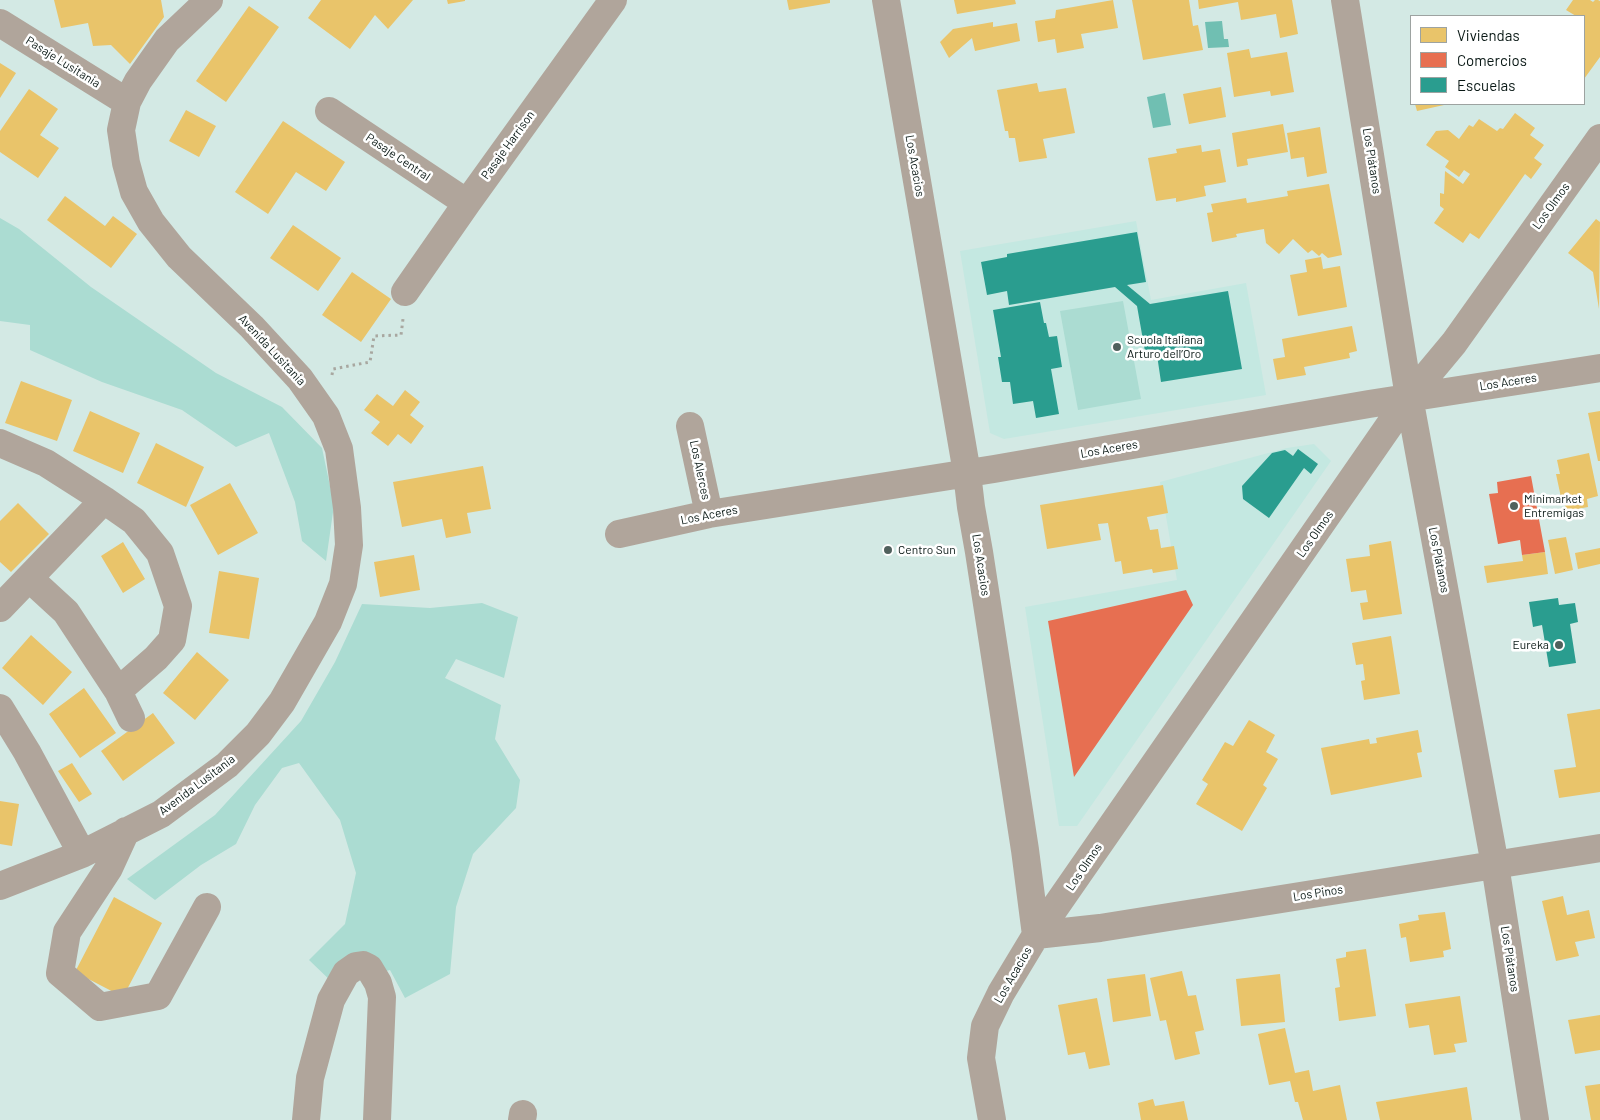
<!DOCTYPE html>
<html>
<head>
<meta charset="utf-8">
<style>
  body { margin:0 }
  #map { position:relative; width:1600px; height:1120px; overflow:hidden; background:#d3e9e4; font-family:Barlow,sans-serif }
  canvas { display:block }
  .legend { position:absolute; left:1410px; top:15px; width:175px; height:90px; box-sizing:border-box; background:#fff; border:1px solid #9da3a1; margin:0; padding:6px 9px; list-style:none; font-size:15px; color:#091815 }
  .legend li { display:flex; align-items:center; gap:10px; height:25px }
  .legend b { width:25px; border:1px solid #9da3a1 }
</style>
</head>
<body>
<div id="map">
<canvas width="1600" height="1120"></canvas>
<ul class="legend">
<li><b style="height:14px;background:#e9c46a"></b>Viviendas</li>
<li><b style="height:14px;background:#e76f51"></b>Comercios</li>
<li><b style="height:14px;background:#2a9d8f"></b>Escuelas</li>
</ul>
</div>
<script>
const ctx = document.querySelector('canvas').getContext('2d');
ctx.lineJoin = 'round';
function fill(path, color) {
  ctx.fillStyle = color;
  ctx.fill(path, 'evenodd');
}
function shape(rows) {
  const path = new Path2D();
  for (const r of rows) {
    path.moveTo(r[0], r[1]);
    for (let i = 2; i < r.length; i += 2) path.lineTo(r[i], r[i + 1]);
  }
  return path;
}
function trace(path, color, width, dash) {
  ctx.strokeStyle = color;
  ctx.lineWidth = width;
  ctx.lineCap = dash ? 'butt' : 'round';
  ctx.setLineDash(dash || []);
  ctx.stroke(path);
}
function drawText(font, color, halo, rows, align = 'center') {
  ctx.font = font + ' Barlow,sans-serif';
  ctx.lineWidth = 5;
  ctx.setLineDash([]);
  ctx.textBaseline = 'middle';
  ctx.strokeStyle = halo;
  ctx.fillStyle = color;
  for (const [text, x, y, turn = 0] of rows) {
    ctx.save();
    ctx.translate(x, y);
    ctx.rotate((+turn || 0) * Math.PI / 180);
    ctx.textAlign = isNaN(turn) ? turn : align;
    if (halo) ctx.strokeText(text, 0, 0);
    ctx.fillText(text, 0, 0);
    ctx.restore();
  }
}
fill(shape([
  [1136,221,1151,300,1246,283,1266,395,1004,439,990,433,960,251],
  [1314,444,1331,461,1077,826,1059,826,1025,607,1177,580,1160,482,1287,448]
]), '#c4e8e1');
fill(shape([
  [0,218,19,229,91,287,216,373,282,407,322,448,334,505,326,561,302,541,295,502,269,433,236,447,182,410,102,382,30,350,30,325,0,321],
  [1123,301,1141,399,1078,410,1060,311],
  [482,603,518,617,504,678,456,659,445,678,501,705,495,739,520,780,516,808,473,854,456,907,450,974,405,998,390,970,335,985,309,960,345,924,356,873,340,820,299,763,282,768,255,805,236,844,201,865,155,900,127,879,215,815,301,721,335,662,362,604,430,608]
]), '#abdcd2');
fill(shape([
  [1222,21,1224,39,1228,39,1229,47,1208,48,1205,22],
  [1165,93,1171,125,1153,128,1147,97]
]), '#70bfb2');
fill(shape([
  [54,0,161,0,164,17,130,64,111,45,93,46,88,23,61,28],
  [321,0,413,0,388,29,375,15,350,49,308,18],
  [447,0,465,0,465,1,448,4],
  [787,0,830,0,830,3,789,10],
  [954,0,1015,0,1016,4,957,14],
  [1113,0,1118,28,1081,34,1084,48,1057,53,1055,39,1038,42,1035,21,1055,18,1056,10],
  [1132,0,1189,0,1193,26,1198,25,1203,50,1143,60],
  [1198,0,1292,0,1298,34,1280,38,1276,14,1241,20,1238,2,1199,9],
  [1573,0,1590,0,1593,2,1595,0,1598,0,1600,1,1600,57,1584,79,1584,16,1576,16,1566,10],
  [249,6,279,27,226,102,196,81],
  [993,22,993,27,1017,23,1020,41,975,51,972,38,949,58,940,42,953,29],
  [1249,49,1251,58,1287,52,1294,92,1271,96,1270,91,1234,97,1227,53],
  [0,63,16,73,0,98],
  [1037,83,1039,92,1066,88,1075,133,1043,139,1047,158,1019,162,1015,138,1009,138,1008,131,1005,131,997,90],
  [1221,87,1226,117,1189,124,1183,94],
  [29,89,58,109,40,135,59,148,38,178,0,152,0,131],
  [1415,104,1444,104,1444,105,1417,111],
  [186,110,216,126,199,157,169,141],
  [1515,113,1535,128,1530,135,1544,145,1534,158,1542,164,1531,179,1525,174,1479,239,1470,233,1463,243,1434,223,1444,209,1440,206,1440,193,1444,194,1445,171,1463,184,1470,174,1464,170,1459,177,1445,167,1449,161,1426,145,1436,131,1448,130,1459,139,1469,125,1473,127,1479,119,1497,131,1500,128,1503,129],
  [283,121,345,162,326,191,296,172,268,214,235,192],
  [1283,124,1288,152,1247,159,1248,165,1237,167,1232,133],
  [1320,127,1327,173,1307,177,1304,157,1291,159,1287,133],
  [1201,145,1202,152,1220,149,1226,182,1204,186,1206,196,1176,202,1176,198,1156,201,1148,158,1177,153,1176,149],
  [1329,184,1342,255,1328,258,1322,253,1319,256,1312,250,1308,253,1293,239,1279,254,1266,243,1264,229,1236,234,1237,237,1212,242,1207,213,1213,212,1211,204,1246,198,1247,203,1288,196,1287,191],
  [65,196,105,226,113,216,137,234,111,268,47,220],
  [1596,219,1600,222,1599,309,1593,272,1568,253],
  [293,225,341,258,318,291,270,258],
  [1321,257,1323,269,1340,266,1347,307,1298,316,1290,275,1307,272,1305,260],
  [352,272,391,299,361,342,322,315],
  [1352,326,1357,351,1349,353,1350,358,1304,367,1306,375,1277,380,1273,359,1285,357,1282,339],
  [21,381,72,400,57,441,5,423],
  [405,390,420,402,410,415,424,426,411,444,398,434,388,446,371,433,380,422,364,410,377,394,393,406],
  [90,411,140,433,123,473,73,451],
  [1600,411,1600,461,1598,461,1588,413],
  [156,443,204,467,186,507,137,483],
  [1589,453,1598,496,1587,499,1588,507,1567,511,1564,502,1562,502,1556,474,1560,474,1557,460],
  [483,466,491,509,467,513,471,533,446,538,442,519,402,527,393,482],
  [230,483,258,533,218,555,190,505],
  [1163,485,1168,513,1147,517,1150,530,1158,529,1161,548,1174,546,1178,569,1153,573,1152,569,1123,574,1121,561,1115,562,1108,523,1098,524,1101,540,1047,549,1040,505],
  [18,503,49,534,11,572,0,562,0,521],
  [1566,537,1573,570,1555,574,1548,540],
  [1391,541,1402,614,1363,620,1360,603,1368,602,1366,590,1351,592,1346,559,1370,556,1369,545],
  [123,542,145,579,123,593,101,556],
  [1600,548,1600,564,1578,569,1575,553],
  [1545,552,1548,574,1487,583,1484,566,1523,561,1522,555],
  [414,555,420,590,380,597,374,562],
  [219,571,259,578,249,639,209,633],
  [31,635,72,672,43,705,2,668],
  [1391,636,1400,694,1364,700,1361,681,1365,680,1363,664,1356,665,1352,643],
  [197,652,229,680,195,720,163,693],
  [84,688,116,733,80,758,49,714],
  [1600,709,1600,792,1559,798,1554,770,1576,767,1567,714],
  [153,713,175,743,123,781,101,751],
  [1249,720,1275,735,1266,752,1278,759,1263,785,1267,788,1242,831,1196,804,1208,784,1202,780,1225,742,1233,746],
  [1418,730,1422,752,1417,753,1422,777,1331,795,1321,748,1369,739,1370,744,1377,743,1376,738],
  [72,763,92,794,79,802,58,771],
  [0,801,19,804,12,846,0,844],
  [1563,896,1567,915,1589,910,1595,938,1575,942,1579,956,1556,961,1542,901],
  [114,897,162,923,123,997,75,972],
  [1445,912,1451,949,1443,951,1444,957,1410,962,1406,937,1401,938,1399,924,1419,920,1418,915],
  [1366,949,1376,1016,1339,1021,1335,988,1340,987,1336,959,1346,957,1346,952],
  [1182,971,1188,996,1196,995,1204,1030,1195,1032,1200,1054,1175,1060,1166,1020,1160,1021,1150,978],
  [1145,974,1151,1016,1113,1022,1107,979],
  [1280,974,1285,1022,1241,1026,1236,979],
  [1460,996,1467,1042,1454,1044,1456,1052,1434,1055,1429,1025,1409,1028,1405,1004],
  [1097,998,1110,1065,1089,1069,1085,1052,1068,1055,1058,1005],
  [1600,1015,1600,1050,1575,1054,1568,1020],
  [1285,1028,1295,1073,1309,1070,1313,1091,1340,1085,1347,1120,1303,1120,1298,1102,1295,1102,1290,1081,1269,1085,1258,1034],
  [1600,1084,1600,1120,1591,1120,1585,1086],
  [1467,1087,1472,1120,1380,1120,1376,1102],
  [1153,1099,1155,1106,1184,1101,1188,1120,1141,1120,1138,1103]
]), '#e9c46a');
fill(shape([
  [1531,476,1545,552,1522,555,1520,540,1498,544,1489,494,1498,493,1497,482],
  [1186,590,1193,605,1074,777,1048,621]
]), '#e76f51');
fill(shape([
  [1137,232,1146,282,1127,285,1150,304,1228,291,1242,369,1161,382,1157,355,1146,357,1137,306,1115,287,1009,305,1007,291,987,295,981,262,1007,257,1007,254],
  [1040,302,1044,323,1046,323,1049,337,1057,336,1062,367,1051,369,1059,414,1036,418,1033,401,1013,404,1010,382,1002,382,998,357,1001,357,993,310],
  [1298,449,1318,464,1311,474,1304,468,1269,518,1243,499,1242,486,1272,453,1285,450,1293,456],
  [1558,598,1559,605,1575,603,1578,622,1570,624,1576,663,1549,667,1542,625,1533,627,1529,602]
]), '#2a9d8f');
trace(shape([
  [332,375,333,369,370,362,374,336,401,335,403,319]
]), '#a8a7a0', 3, [2.5, 4]);
trace(shape([
  [886,0,967,473,971,507,979,552,1025,850,1036,935],
  [1345,0,1409,397,1495,865,1535,1120],
  [0,23,127,102],
  [329,111,467,203],
  [405,292,467,203,613,0],
  [690,426,709,514],
  [0,443,46,463,104,500,134,521,160,553,178,606,172,640,156,658,118,691],
  [619,534,709,514,994,469,1369,404,1600,368],
  [29,578,66,612,118,691,131,718],
  [0,608,104,500],
  [0,708,27,752,82,854],
  [126,831,109,868,67,932,60,973,100,1007,158,996,207,907],
  [0,886,82,854,161,814,227,765,258,734,282,702,328,622,343,584,349,545,347,508,339,449,326,416,300,379,252,327,179,257,151,222,134,192,126,163,121,130,127,102,138,81,167,40,209,0],
  [1036,935,1100,928,1600,848],
  [306,1120,310,1078,331,1000,346,973,356,966,363,965,369,968,378,983,382,997,377,1120],
  [522,1120,523,1114],
  [992,1120,981,1058,985,1026,1001,993,1036,935,1409,397,1454,343,1600,138]
]), '#b0a59b', 28);
for (const [x, y, r, color] of [
  [1117,347,5,"#50615d"],
  [1514,506,5,"#50615d"],
  [888,550,5,"#50615d"],
  [1559,645,5,"#50615d"]
]) {
  const dot = new Path2D();
  dot.arc(x, y, r, 0, 2 * Math.PI);
  ctx.fillStyle = color;
  ctx.fill(dot);
  trace(dot, '#fff', 2);
}
drawText('12px', '#091815', '#fff', [
  ["Pasaje Lusitania",63,62,32],
  ["Pasaje Harrison",508,145,-54],
  ["Pasaje Central",398,157,34],
  ["Los Plátanos",1372,161,81],
  ["Los Acacios",915,166,80],
  ["Los Olmos",1551,206,-54],
  ["Avenida Lusitania",272,350,47],
  ["Los Aceres",1508,382,-9],
  ["Los Aceres",1109,449,-10],
  ["Los Alerces",700,470,78],
  ["Los Aceres",709,515,-11],
  ["Los Olmos",1315,534,-55],
  ["Los Plátanos",1439,560,79],
  ["Los Acacios",981,565,81],
  ["Avenida Lusitania",197,785,-37],
  ["Los Olmos",1084,867,-56],
  ["Los Pinos",1318,893,-9],
  ["Los Plátanos",1510,959,81],
  ["Los Acacios",1013,975,-60]
]);
drawText('12px', '#091815', '#fff', [
  ["Scuola Italiana",1127,340],
  ["Arturo dell’Oro",1127,354],
  ["Minimarket",1524,499],
  ["Entremigas",1524,513],
  ["Centro Sun",898,550],
  ["Eureka",1549,645,"right"]
], 'left');
</script>
</body>
</html>
